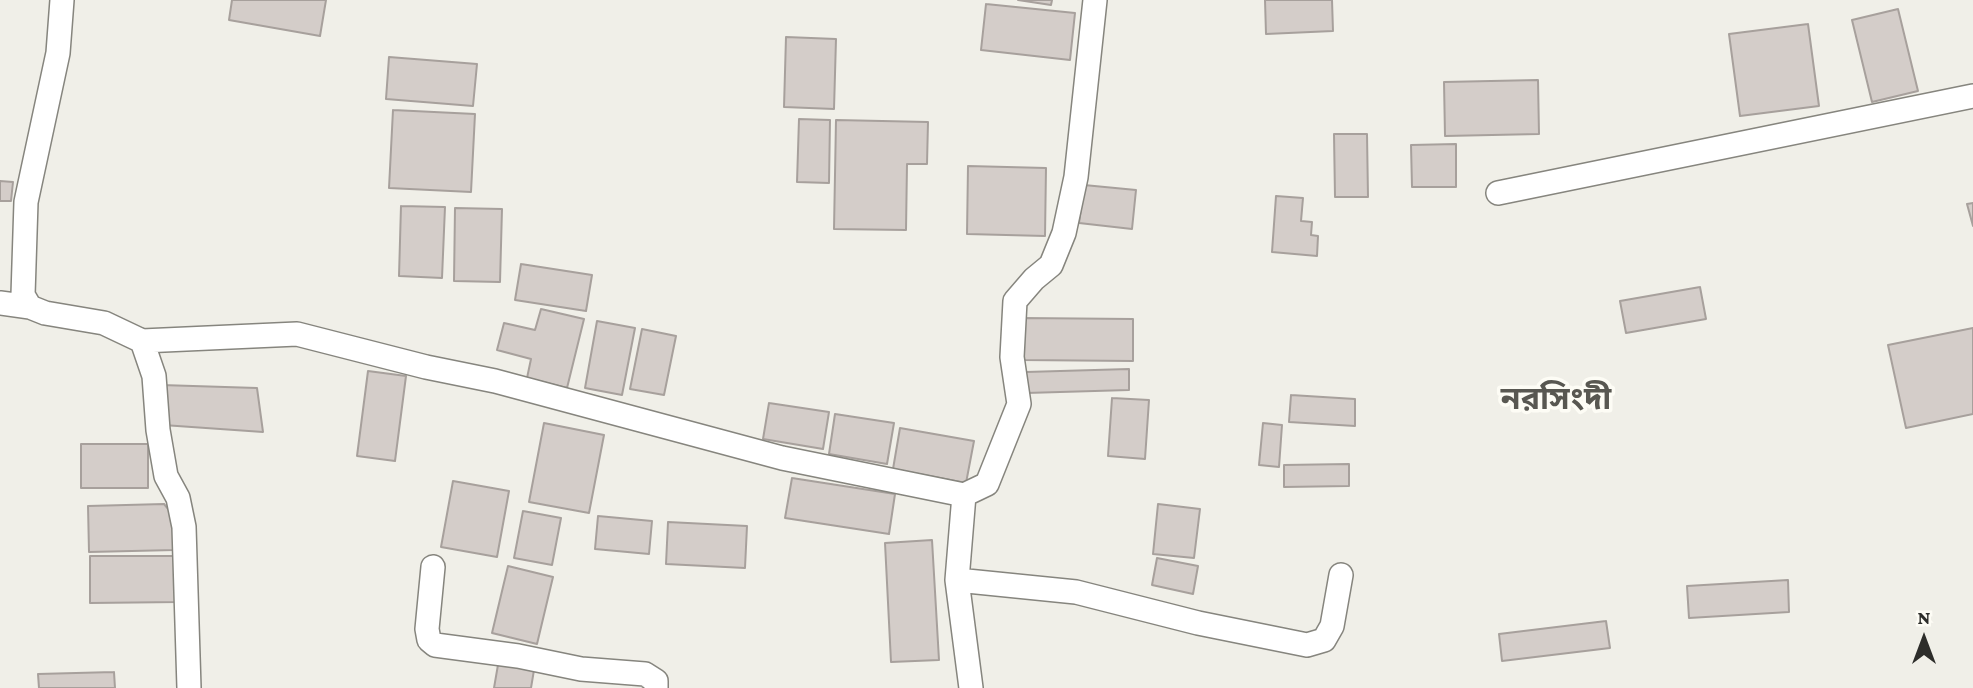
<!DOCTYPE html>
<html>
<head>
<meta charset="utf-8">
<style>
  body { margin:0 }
  #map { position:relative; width:1973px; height:688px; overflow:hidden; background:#f0efe8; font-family:"Crimson Pro",serif }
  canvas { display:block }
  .north { position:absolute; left:1889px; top:604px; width:70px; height:70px; -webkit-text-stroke:5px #fdfcf5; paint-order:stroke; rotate:0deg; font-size:19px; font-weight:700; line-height:28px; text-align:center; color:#2d2d2a }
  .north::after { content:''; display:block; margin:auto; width:24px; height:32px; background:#2d2d2a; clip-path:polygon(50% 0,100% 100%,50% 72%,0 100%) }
</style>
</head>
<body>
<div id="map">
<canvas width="1973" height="688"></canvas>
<div class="north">N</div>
</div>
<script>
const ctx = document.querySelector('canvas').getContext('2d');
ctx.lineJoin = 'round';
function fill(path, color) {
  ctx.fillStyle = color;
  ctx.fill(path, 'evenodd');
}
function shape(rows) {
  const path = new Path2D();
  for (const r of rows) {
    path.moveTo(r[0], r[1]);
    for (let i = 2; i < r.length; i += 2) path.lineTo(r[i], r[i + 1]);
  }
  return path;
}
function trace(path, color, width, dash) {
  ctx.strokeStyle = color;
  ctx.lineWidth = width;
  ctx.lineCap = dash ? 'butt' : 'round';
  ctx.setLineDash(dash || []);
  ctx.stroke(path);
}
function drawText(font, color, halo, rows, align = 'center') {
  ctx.font = font + ' "Crimson Pro","Noto Sans Bengali",serif';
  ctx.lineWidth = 7;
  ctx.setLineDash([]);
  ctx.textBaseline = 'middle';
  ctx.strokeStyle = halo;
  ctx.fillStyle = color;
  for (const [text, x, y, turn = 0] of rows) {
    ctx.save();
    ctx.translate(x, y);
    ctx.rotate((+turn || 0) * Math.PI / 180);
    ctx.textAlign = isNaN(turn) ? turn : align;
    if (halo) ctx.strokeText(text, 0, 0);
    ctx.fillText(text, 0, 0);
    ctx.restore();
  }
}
const building = shape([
  [232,0,326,0,320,36,229,20,232,0],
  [1018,0,1052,0,1051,5,1018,0],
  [1265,0,1332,0,1333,31,1266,34,1265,0],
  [986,4,1075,13,1070,60,981,50,986,4],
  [1898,9,1918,91,1872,102,1852,20,1898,9],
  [1808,24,1819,106,1740,116,1729,34,1808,24],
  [786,37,836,39,834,109,784,107,786,37],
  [389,57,477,64,473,106,386,99,389,57],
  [1538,80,1539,134,1445,136,1444,82,1538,80],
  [393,110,475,114,471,192,389,188,393,110],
  [799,119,830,120,829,183,797,182,799,119],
  [836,120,928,122,927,164,907,164,906,230,834,229,836,120],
  [1334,134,1367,134,1368,197,1335,197,1334,134],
  [1456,144,1456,187,1412,187,1411,145,1456,144],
  [968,166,1046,168,1045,236,967,234,968,166],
  [0,181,13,182,11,201,0,201,0,181],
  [1084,185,1136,190,1132,229,1079,223,1084,185],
  [1276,196,1303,198,1301,221,1312,222,1311,235,1318,236,1317,256,1272,252,1276,196],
  [1973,203,1973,226,1967,204,1973,203],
  [401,206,445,207,442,278,399,276,401,206],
  [455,208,502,209,500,282,454,281,455,208],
  [521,264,592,275,586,311,515,300,521,264],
  [1700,287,1706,319,1626,333,1620,301,1700,287],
  [541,309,584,319,567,388,527,378,531,359,497,350,504,323,535,330,541,309],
  [1022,318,1133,319,1133,361,1022,360,1022,318],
  [597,321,635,328,622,395,585,388,597,321],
  [1973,328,1973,414,1906,428,1888,345,1973,328],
  [642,329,676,336,664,395,630,389,642,329],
  [1129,369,1129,390,1026,393,1026,372,1129,369],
  [368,371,406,376,395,461,357,456,368,371],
  [161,385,257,388,263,432,163,425,161,385],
  [1291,395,1355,399,1355,426,1289,422,1291,395],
  [1112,398,1149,400,1145,459,1108,456,1112,398],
  [769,403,829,412,823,449,763,439,769,403],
  [835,414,894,423,887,464,829,454,835,414],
  [544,423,604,435,589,513,529,502,544,423],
  [1263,423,1282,425,1279,467,1259,465,1263,423],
  [900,428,974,441,966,483,893,469,900,428],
  [81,444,148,444,148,488,81,488,81,444],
  [1349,464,1349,486,1284,487,1284,465,1349,464],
  [792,478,895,494,889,534,785,518,792,478],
  [453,481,509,491,497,557,441,547,453,481],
  [164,504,174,516,175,550,89,552,88,506,164,504],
  [1158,504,1200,509,1194,558,1153,554,1158,504],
  [523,511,561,518,552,565,514,558,523,511],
  [598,516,652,521,649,554,595,549,598,516],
  [668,522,747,526,745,568,666,564,668,522],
  [932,540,939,660,891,662,885,543,932,540],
  [90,556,179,556,179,602,90,603,90,556],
  [1157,558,1198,566,1193,594,1152,585,1157,558],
  [508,566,553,577,537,644,492,633,508,566],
  [1788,580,1789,612,1689,618,1687,586,1788,580],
  [1606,621,1610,648,1502,661,1499,634,1606,621],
  [499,659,535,664,531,688,494,688,499,659],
  [114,672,115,688,39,688,38,674,114,672]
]);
fill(building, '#d4cdc9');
trace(building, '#a7a09c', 2);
const street = shape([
  [1498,193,1973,96],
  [0,303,30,307,45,313,104,323,142,341,297,334,426,367,495,381,782,458,964,495,987,484,1019,404,1012,357,1015,301,1034,279,1051,265,1064,233,1076,177,1095,0],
  [30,307,23,295,26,202,58,53,62,0],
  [142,341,154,376,158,430,166,476,178,498,184,527,189,688],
  [964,495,957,580,971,688],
  [433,567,427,629,429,640,435,645,518,656,581,669,645,674,656,681,656,688],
  [957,580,1076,592,1198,623,1307,645,1324,640,1332,626,1341,575]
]);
trace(street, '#86857e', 26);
trace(street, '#fff', 23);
drawText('bold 32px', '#585751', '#fdfcf5', [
  ["নরসিংদী",1556,399]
]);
</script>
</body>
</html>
